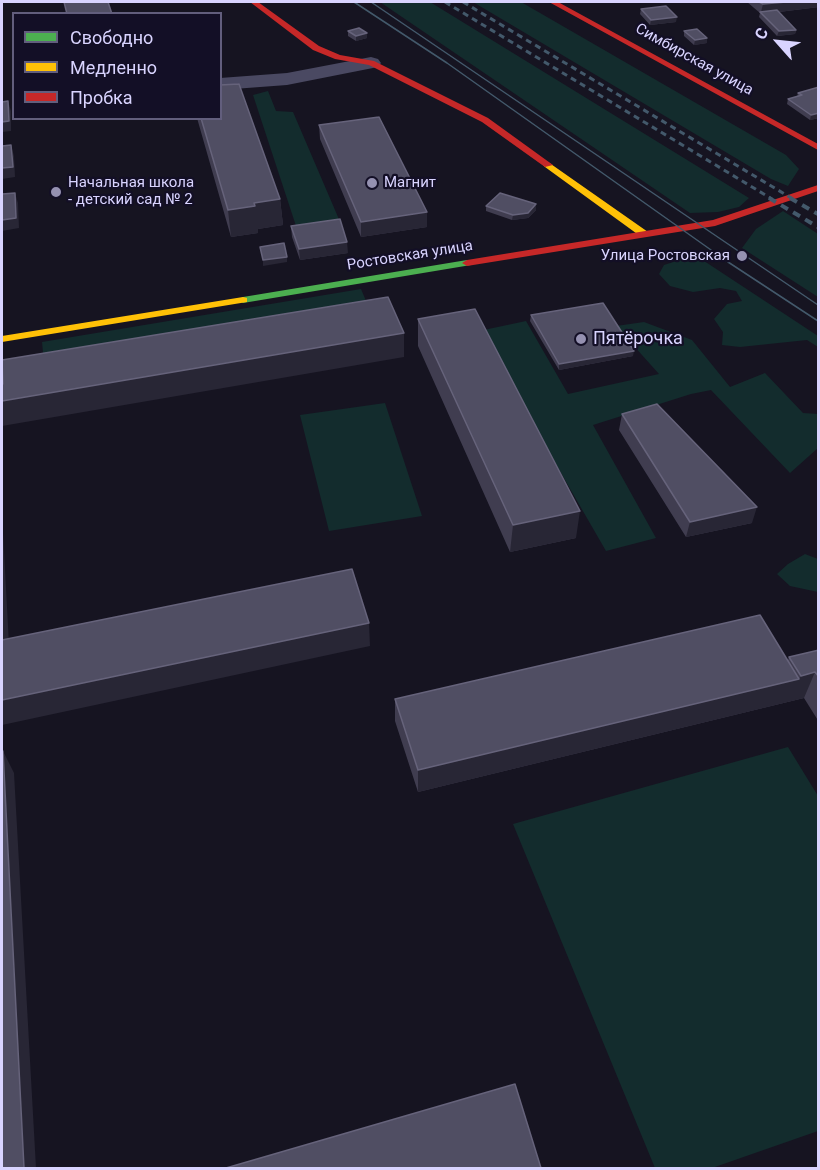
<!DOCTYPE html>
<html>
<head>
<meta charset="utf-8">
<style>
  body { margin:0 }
  #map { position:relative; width:820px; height:1170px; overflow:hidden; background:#161421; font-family:Roboto,sans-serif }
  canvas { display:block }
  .frame { position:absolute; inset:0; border:3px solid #d9d4ff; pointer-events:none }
  .legend { position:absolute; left:12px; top:12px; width:210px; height:108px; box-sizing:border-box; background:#130f26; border:2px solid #625e7d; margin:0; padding:8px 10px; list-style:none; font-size:18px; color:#d9d4ff }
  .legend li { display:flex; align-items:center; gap:12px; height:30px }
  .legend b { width:30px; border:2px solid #625e7d }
  .north { position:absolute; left:748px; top:12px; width:60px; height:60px; -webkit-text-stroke:4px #130f26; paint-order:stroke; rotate:297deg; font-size:16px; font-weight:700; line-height:24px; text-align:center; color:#d9d4ff }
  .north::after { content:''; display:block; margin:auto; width:21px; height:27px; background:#d9d4ff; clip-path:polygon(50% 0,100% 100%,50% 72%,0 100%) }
</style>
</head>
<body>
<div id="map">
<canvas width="820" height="1170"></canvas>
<div class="frame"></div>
<ul class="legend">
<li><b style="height:8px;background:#4caf50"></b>Свободно</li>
<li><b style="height:8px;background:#ffc107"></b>Медленно</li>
<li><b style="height:8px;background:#c62828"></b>Пробка</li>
</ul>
<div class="north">С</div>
</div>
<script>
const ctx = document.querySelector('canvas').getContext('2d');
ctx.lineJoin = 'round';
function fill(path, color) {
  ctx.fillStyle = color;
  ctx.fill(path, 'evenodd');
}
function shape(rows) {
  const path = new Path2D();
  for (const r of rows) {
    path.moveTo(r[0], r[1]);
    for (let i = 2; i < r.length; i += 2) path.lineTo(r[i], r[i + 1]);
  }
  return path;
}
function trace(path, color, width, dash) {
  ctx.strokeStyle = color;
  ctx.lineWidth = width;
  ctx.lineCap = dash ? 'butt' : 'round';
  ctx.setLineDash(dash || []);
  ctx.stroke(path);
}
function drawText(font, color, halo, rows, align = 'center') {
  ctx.font = font + ' Roboto,sans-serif';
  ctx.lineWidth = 4.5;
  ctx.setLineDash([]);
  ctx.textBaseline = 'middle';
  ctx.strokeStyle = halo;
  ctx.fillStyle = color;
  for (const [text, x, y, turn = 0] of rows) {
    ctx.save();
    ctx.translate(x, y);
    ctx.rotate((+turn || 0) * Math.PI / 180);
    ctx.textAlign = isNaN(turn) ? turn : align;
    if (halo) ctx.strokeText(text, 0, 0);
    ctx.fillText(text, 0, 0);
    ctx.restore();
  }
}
fill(shape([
  [380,2,430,2,749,198,739,207,718,212,690,213],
  [473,2,521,2,786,155,799,169,788,186,771,179],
  [268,91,276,111,293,112,341,224,297,229,253,95],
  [783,211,818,234,818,297,742,248,756,229],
  [695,255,818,336,818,347,807,340,740,347,722,345,723,332,714,319,727,304,742,301,736,291,720,288,693,292,670,286,659,274,664,265],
  [361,289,369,308,44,363,42,342],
  [526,321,568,394,659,374,616,326,644,322,692,340,730,387,765,373,803,413,818,414,818,448,790,473,711,390,691,394,593,425,656,538,606,551,479,331],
  [385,403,422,516,329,531,300,415],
  [805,554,818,559,818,592,790,586,777,574,788,564],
  [788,747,818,796,818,1131,712,1168,655,1168,513,824]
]), '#132c2d');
fill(shape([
  [371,57,378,59,381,63,378,67,287,85,220,90,220,78,287,73,371,57]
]), '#4a4962');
fill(shape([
  [467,260,471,261,471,265,243,303,238,300,243,297,467,260]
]), '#4caf50');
fill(shape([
  [548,162,648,232,648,236,640,236,545,167,543,165,548,162],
  [243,297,247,298,247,302,2,342,2,336,243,297]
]), '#ffc107');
fill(shape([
  [250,2,258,2,319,46,340,55,374,61,488,118,553,165,545,167,482,122,369,65,335,59,313,50,250,2],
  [549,2,558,2,818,144,818,150,549,2],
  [818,185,818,191,715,226,467,266,462,263,467,260,713,220,818,185]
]), '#c62828');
trace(shape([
  [354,2,447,63,728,262,818,321],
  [371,2,818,305]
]), '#43596b', 1.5);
trace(shape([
  [445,2,772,199],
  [463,2,793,199]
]), '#43596b', 3, [6, 4.5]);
trace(shape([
  [769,198,818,227],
  [790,198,818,214]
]), '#43596b', 4, [8, 6]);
fill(shape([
  [747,2,819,2,819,7,779,12,796,30,795,34,777,36,759,17,760,13],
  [641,9,676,22,650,25,640,14],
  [348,31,367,33,367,38,356,41,348,36],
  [684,31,707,43,694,45,684,36],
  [819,87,819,118,810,120,787,104,788,99,797,97,798,93],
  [197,118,220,118,280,199,283,225,258,229,258,233,231,237],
  [319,125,427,227,361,237,320,139],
  [536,204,536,210,528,218,512,220,486,211,486,206],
  [291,226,348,253,300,260,292,237],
  [531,315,633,356,559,370,530,321],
  [418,319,576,538,510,552,418,346],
  [622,414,752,523,686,537,619,430],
  [819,650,819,722,804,698,418,792,395,721,395,699,788,660,789,657]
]), '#403d50');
fill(shape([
  [2,2,15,2,2,3],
  [786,2,819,2,819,7,762,14,761,12,763,4],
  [677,17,676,22,650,25,651,20],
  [796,30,795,34,777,36,779,31],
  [367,33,367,38,356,41,356,36],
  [707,38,707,43,694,45,695,40],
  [8,101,11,111,11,131,2,132,2,122],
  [819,113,819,118,810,120,811,115],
  [11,145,14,156,15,177,2,179,2,168],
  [15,193,18,203,19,228,2,231,2,220],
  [280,199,283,225,258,229,258,233,231,237,228,210,254,203],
  [536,204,536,210,528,218,512,220,513,215],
  [427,212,427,227,361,237,361,222],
  [347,242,348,253,300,260,299,249],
  [287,257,287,262,263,266,263,260],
  [404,333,404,357,2,426,2,401],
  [634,351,633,356,559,370,559,364],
  [757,507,752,523,686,537,690,522],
  [580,511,576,538,510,552,513,525],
  [2,514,10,663,2,644],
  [369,623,370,646,2,725,2,700],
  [815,672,804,698,418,792,418,770,799,679,801,676],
  [3,751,14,773,36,1168,24,1168]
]), '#282635');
const building = shape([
  [64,2,108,2,112,14,67,14,64,2],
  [759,2,786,2,763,4,759,2],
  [666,6,677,17,651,20,641,9,666,6],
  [777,10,796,30,779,31,760,12,777,10],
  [359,28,367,33,356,36,348,31,359,28],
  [697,29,707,38,695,40,684,31,697,29],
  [239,84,280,199,254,203,255,206,228,210,201,118,220,118,220,85,239,84],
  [819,87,819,113,811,115,788,99,802,95,798,93,819,87],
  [8,101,9,121,2,122,2,102,8,101],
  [379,117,427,212,361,222,319,125,379,117],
  [11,145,13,167,2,168,2,146,11,145],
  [15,193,16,218,2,220,2,194,15,193],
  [500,193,536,204,528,213,513,215,486,206,500,193],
  [340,219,347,242,299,249,291,226,340,219],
  [284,243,287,257,263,260,260,247,284,243],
  [388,297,404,333,2,401,2,384,3,384,2,360,388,297],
  [603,303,634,351,559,364,531,315,603,303],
  [475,309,580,511,513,525,418,319,475,309],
  [657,404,757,507,690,522,622,414,657,404],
  [352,569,369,623,2,700,2,640,352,569],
  [760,615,799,679,418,770,395,699,760,615],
  [819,650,819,677,815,672,801,676,789,657,819,650],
  [2,751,3,751,24,1168,2,1168,2,751],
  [515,1084,541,1168,226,1168,515,1084]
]);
fill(building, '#504e63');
trace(building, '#66637b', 1.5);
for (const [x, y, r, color] of [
  [372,183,6,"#9591b1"],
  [56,192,6,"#9591b1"],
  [742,256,6,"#9591b1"],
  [581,339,6,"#9591b1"]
]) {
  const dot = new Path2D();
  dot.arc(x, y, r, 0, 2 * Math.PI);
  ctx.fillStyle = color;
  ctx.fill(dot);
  trace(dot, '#130f26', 2);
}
drawText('15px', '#d9d4ff', '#130f26', [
  ["Симбирская улица",694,60,29],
  ["Ростовская улица",410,256,-9]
]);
drawText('15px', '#d9d4ff', '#130f26', [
  ["Начальная школа",68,183],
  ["- детский сад № 2",68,200],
  ["Магнит",384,183],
  ["Улица Ростовская",730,256,"right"]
], 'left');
drawText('18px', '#d9d4ff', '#130f26', [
  ["Пятёрочка",593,339]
], 'left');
</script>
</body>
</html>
